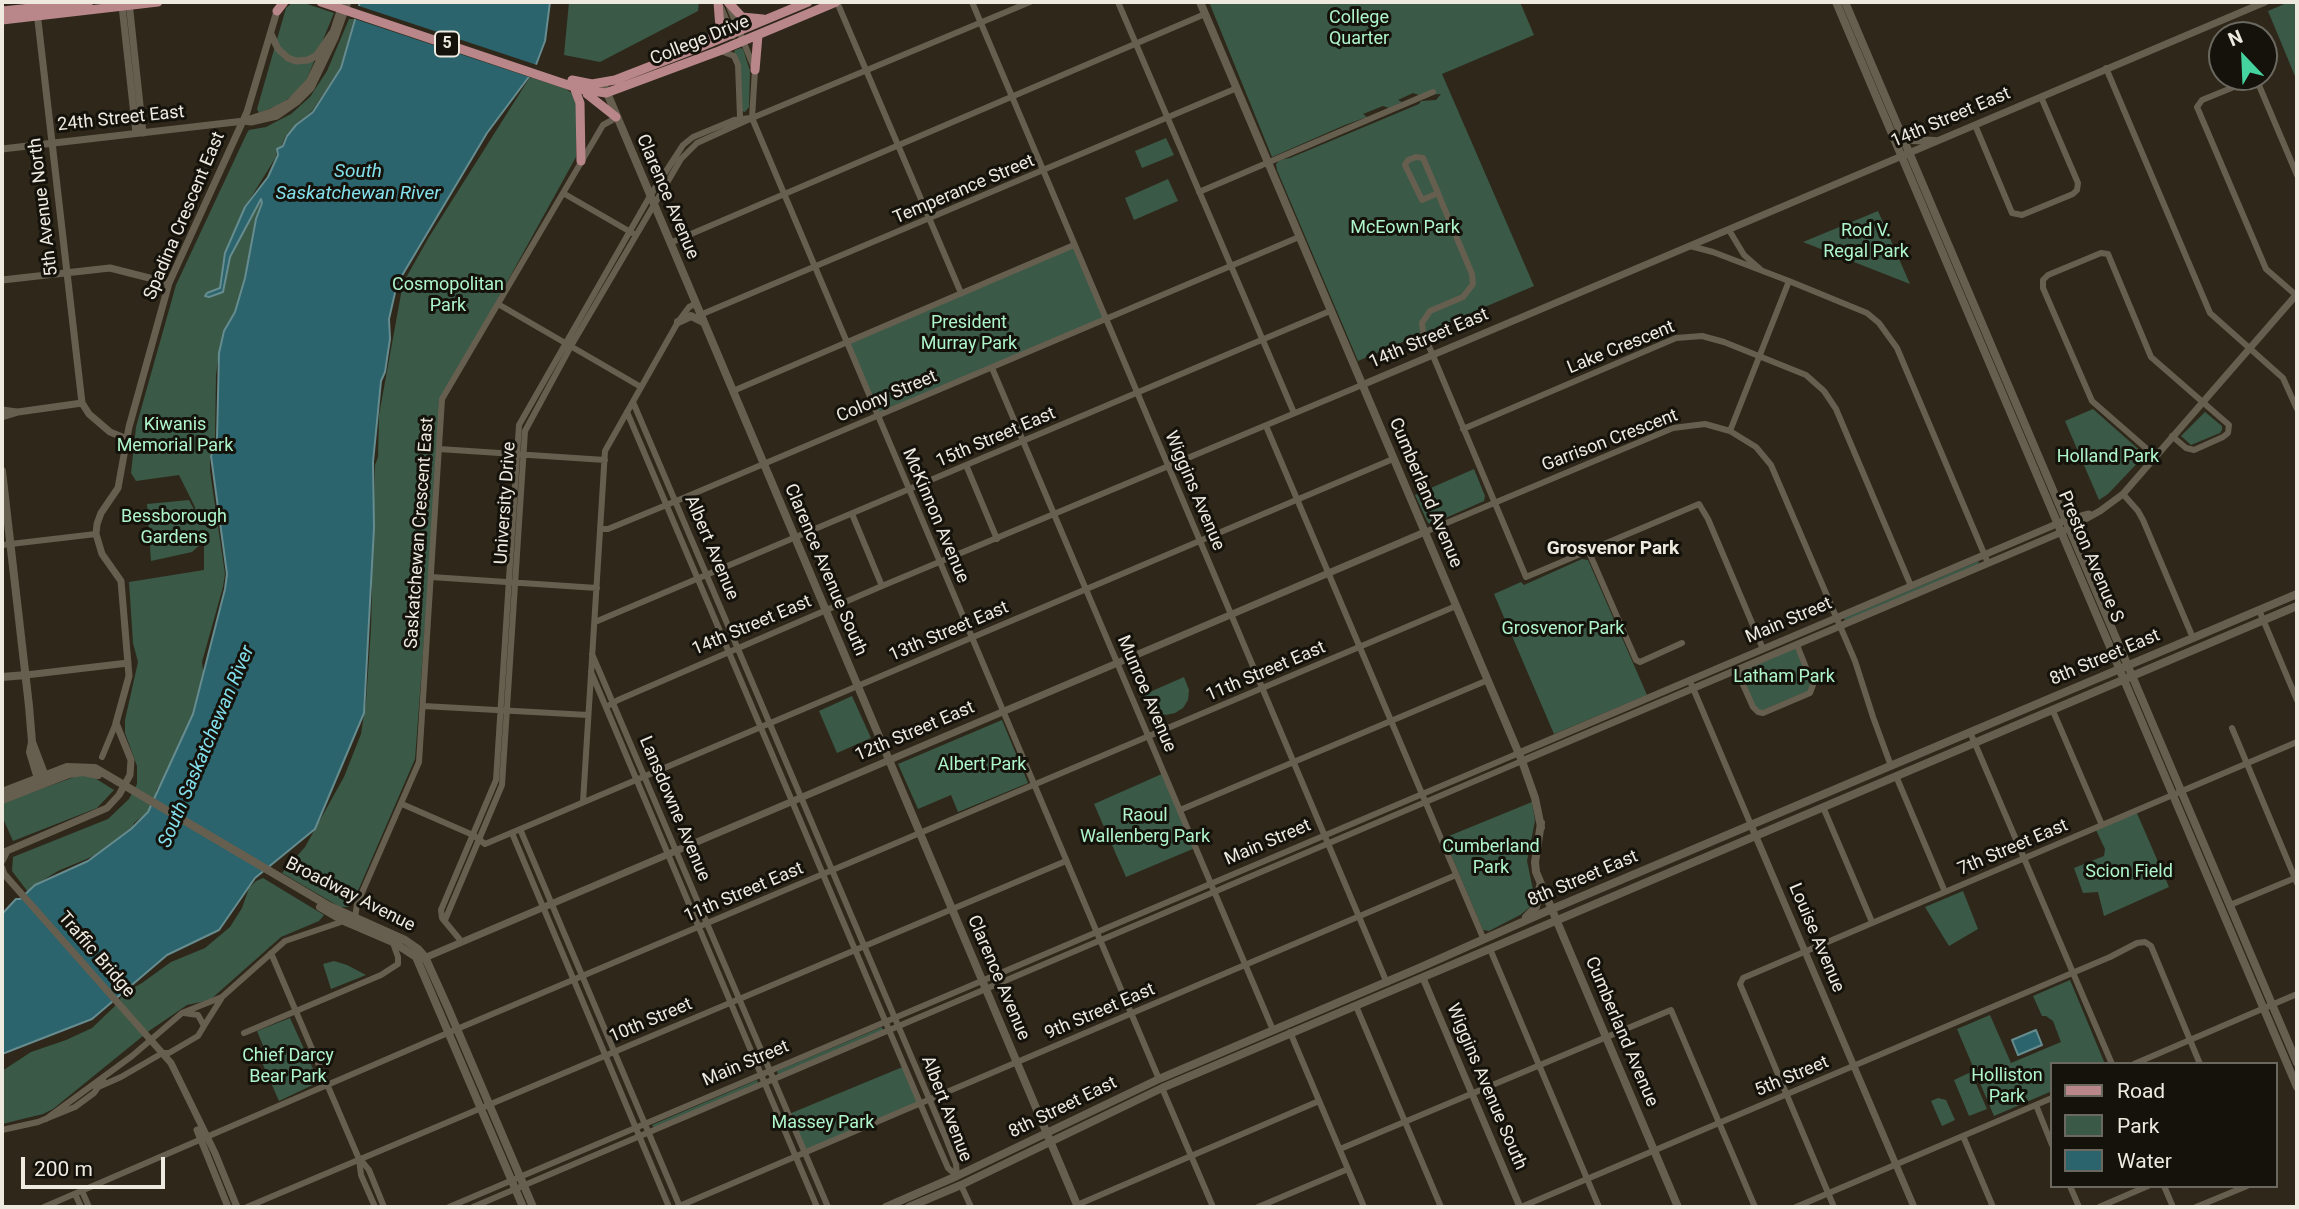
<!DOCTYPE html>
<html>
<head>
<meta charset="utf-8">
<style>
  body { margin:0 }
  #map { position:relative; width:2299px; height:1209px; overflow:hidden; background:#2f281a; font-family:Roboto,sans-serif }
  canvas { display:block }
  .frame { position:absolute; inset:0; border:4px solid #eeeae0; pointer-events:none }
  .legend { position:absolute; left:2050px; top:1062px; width:228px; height:126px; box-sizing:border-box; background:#14120b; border:2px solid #6b6860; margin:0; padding:9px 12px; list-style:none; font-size:21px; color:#eeeae0 }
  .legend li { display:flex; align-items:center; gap:14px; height:35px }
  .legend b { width:35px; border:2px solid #6b6860 }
  .north { position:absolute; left:2208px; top:21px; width:70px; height:70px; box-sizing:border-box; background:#14120b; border:2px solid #6b6860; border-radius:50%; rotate:337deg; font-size:19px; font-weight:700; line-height:28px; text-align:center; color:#eeeae0 }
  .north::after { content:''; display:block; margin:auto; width:24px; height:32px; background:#45d49f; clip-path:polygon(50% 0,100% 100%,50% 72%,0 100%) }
  .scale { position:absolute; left:21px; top:1157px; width:144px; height:32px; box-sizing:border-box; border:4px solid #eeeae0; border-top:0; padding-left:9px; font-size:21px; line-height:24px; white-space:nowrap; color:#eeeae0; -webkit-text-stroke:5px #14120b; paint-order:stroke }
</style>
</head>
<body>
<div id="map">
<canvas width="2299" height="1209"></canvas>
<div class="frame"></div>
<ul class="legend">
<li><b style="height:9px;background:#b98789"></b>Road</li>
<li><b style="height:19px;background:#3a5947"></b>Park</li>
<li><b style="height:19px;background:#2b646c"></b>Water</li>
</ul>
<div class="north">N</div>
<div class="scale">200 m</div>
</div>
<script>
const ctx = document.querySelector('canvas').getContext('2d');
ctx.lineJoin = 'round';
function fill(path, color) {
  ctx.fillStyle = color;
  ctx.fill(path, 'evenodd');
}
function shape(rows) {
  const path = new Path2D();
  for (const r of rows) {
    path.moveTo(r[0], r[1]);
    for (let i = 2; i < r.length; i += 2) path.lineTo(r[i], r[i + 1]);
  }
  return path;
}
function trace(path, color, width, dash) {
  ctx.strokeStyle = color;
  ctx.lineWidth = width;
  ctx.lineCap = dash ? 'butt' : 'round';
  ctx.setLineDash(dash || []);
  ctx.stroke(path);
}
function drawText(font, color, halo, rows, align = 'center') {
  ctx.font = font + ' Roboto,sans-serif';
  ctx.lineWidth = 6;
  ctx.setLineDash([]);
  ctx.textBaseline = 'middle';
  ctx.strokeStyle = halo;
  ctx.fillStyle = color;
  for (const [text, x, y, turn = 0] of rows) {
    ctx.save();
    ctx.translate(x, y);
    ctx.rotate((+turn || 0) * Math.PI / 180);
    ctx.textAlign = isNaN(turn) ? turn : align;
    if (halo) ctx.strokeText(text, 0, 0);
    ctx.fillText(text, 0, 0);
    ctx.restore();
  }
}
fill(shape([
  [293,2,301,2,334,13,306,81,294,94,281,104,259,113,257,109,286,8],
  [569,2,699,2,698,11,600,62,564,55],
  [1209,2,1520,2,1534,35,1442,74,1534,286,1358,361,1277,170,1276,164,1280,160,1290,158,1419,104,1421,101,1436,100,1441,94,1419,95,1413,93,1398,100,1402,102,1389,108,1383,106,1363,114,1367,117,1345,125,1272,157],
  [2289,2,2297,2,2297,81,2268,11],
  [349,19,354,19,341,67,312,111,295,125,286,135,282,145,277,149,276,157,245,207,225,253,223,278,220,288,207,293,223,292,230,257,261,199,262,202,256,219,245,278,235,312,224,331,219,353,216,375,215,438,210,456,210,471,225,574,223,587,202,662,204,678,197,702,174,760,156,791,157,795,148,812,134,823,131,829,96,855,58,871,35,885,28,892,12,871,13,857,108,819,129,799,137,784,137,766,125,733,125,720,138,662,133,643,129,582,204,570,204,541,201,530,203,542,192,552,151,561,147,504,189,500,200,521,194,505,179,475,136,481,131,473,136,427,176,285,247,133,249,130,266,127,291,114,310,97,327,71],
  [741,48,743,49,750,71,749,107,745,112,742,111,734,53,735,50],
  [530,77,566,89,576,96,576,157,442,400,415,759,357,893,348,907,340,907,282,873,305,847,344,777,361,734,366,702,371,629,372,590,369,550,373,539,375,465,378,457,379,415,403,283,429,237],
  [1166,138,1174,155,1142,168,1135,151],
  [1168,179,1178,201,1134,220,1125,198],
  [1878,211,1910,284,1803,242],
  [1074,245,1105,319,878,416,846,342],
  [2093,409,2145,455,2108,494,2099,500,2065,421],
  [2205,412,2222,426,2222,430,2220,433,2191,445,2181,436],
  [1474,469,1485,496,1484,501,1432,524,1428,523,1415,495],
  [1582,559,1588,560,1647,695,1554,734,1494,594,1521,582,1524,585],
  [1979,561,1978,565,1845,621,1844,618],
  [1797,645,1813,689,1758,712,1737,671],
  [1184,677,1189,690,1188,700,1183,708,1175,713,1166,715,1157,713,1149,707,1143,695],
  [852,696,871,738,837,753,819,711],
  [1002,720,1028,783,958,812,951,795,918,809,898,764],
  [1164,773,1195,848,1126,877,1094,804],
  [80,775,90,775,114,790,97,808,13,841,2,816,2,803],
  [1532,802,1535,821,1527,861,1535,899,1529,908,1520,915,1489,931,1483,930,1444,838],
  [2136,811,2169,887,2104,916,2098,892,2083,893,2074,868,2104,856,2105,849,2095,828],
  [263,878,324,915,319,921,281,937,210,1000,187,1005,149,1031,53,1109,43,1114,2,1124,2,1071,31,1052,66,1040,92,1028,114,1007,124,993,142,983,171,962,205,948,230,927,242,908,249,888,256,881],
  [1963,891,1978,929,1949,946,1925,907],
  [334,961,347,965,366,975,331,989,323,964],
  [2070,980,2105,1064,2052,1064,2052,1091,1994,1116,1957,1029,1990,1015,2011,1063,2061,1042,2053,1021,2046,1016,2042,1016,2033,996],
  [290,1018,319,1082,279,1101,257,1051,264,1048,257,1031],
  [882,1027,883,1030,778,1075,777,1071],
  [905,1066,920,1103,805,1153,789,1114],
  [1971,1072,1987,1109,1969,1116,1954,1080],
  [757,1080,758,1083,654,1128,652,1125],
  [1938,1098,1946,1100,1955,1120,1942,1126,1931,1101]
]), '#3a5947');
const water = shape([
  [360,2,550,2,545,41,534,70,487,133,397,284,389,319,390,339,385,372,381,381,373,462,374,528,364,713,315,829,255,878,219,930,167,955,92,1019,2,1054,2,914,16,899,20,899,35,885,88,861,131,829,148,812,193,714,225,589,227,574,211,456,217,439,219,353,224,331,235,312,245,278,256,219,262,203,261,199,230,257,223,292,209,297,205,296,207,293,220,288,225,253,245,207,268,177,278,155,277,149,283,146,287,136,296,125,313,112,341,68,360,2],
  [2036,1030,2042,1045,2018,1055,2012,1040,2036,1030]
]);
fill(water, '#2b646c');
trace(water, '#668c8f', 2);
fill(shape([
  [356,5,540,66,532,78,352,18]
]), '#2f281a');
trace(shape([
  [837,2,961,293],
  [972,2,1387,983],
  [1118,2,1294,413],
  [728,4,755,70,752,118,1159,1079],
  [721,7,733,36],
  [721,51,734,56,738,65,740,117],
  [2106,68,2210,313,2283,378,2297,409],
  [1975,125,2012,213,2022,215,2073,194,2077,190,2078,183,2041,97],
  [2297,175,2258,83,2251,80,2202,100,2197,107,2266,269,2297,296],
  [1199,192,1433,92],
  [563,193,634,234],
  [1438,193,1422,200,1405,165,1408,160,1416,157,1423,158,1438,193,1442,203,1472,274,1473,284,1463,297,1430,311,1422,323,1423,332,1526,577,1699,504,1708,519,1763,649],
  [1729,230,1744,255,1760,269],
  [670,243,1205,14],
  [1690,246,1713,252,1789,281,1867,313,1879,323,1897,348,1988,563],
  [498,304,641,387],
  [700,315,1237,88],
  [992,368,1273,1030],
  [733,391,1074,245],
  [633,402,945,1136,956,1164,957,1176],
  [627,412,934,1136,948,1168,957,1176],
  [1266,426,1484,940],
  [1463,429,1676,338,1702,336,1724,342,1806,375,1824,391,1836,409,1911,586],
  [1730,431,1789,281],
  [439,449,605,460],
  [2155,456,2092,401,2043,288,2043,280,2048,275,2101,253,2108,254,2151,357,2229,425,2228,433,2223,437,2194,450,2186,448,2172,436],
  [966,465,997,539],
  [2123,494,2138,511,2143,520,2193,638],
  [852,514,882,586],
  [600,529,608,529,681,499,1299,237],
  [1425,532,1673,428,1705,424,1730,431,1756,447,1771,465,1855,661,1873,717,1891,766],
  [2,545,96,534],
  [1588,550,1636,660,1640,662,1682,643],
  [431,577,597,588],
  [2259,610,2297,700],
  [595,622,1330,311],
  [592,654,828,1207],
  [1737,671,1753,707,1758,712,1763,713,1810,693,1813,685,1797,645],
  [591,672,817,1207],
  [1690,681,1751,825],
  [423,706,588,715],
  [606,707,618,700,882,586,1362,385],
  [2053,711,2102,825],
  [2232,728,2297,883],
  [1970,732,2112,1064],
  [102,757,116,723],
  [1896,776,1945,892],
  [583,802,605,451,678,322,689,307,695,304],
  [402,804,473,835,485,844,1393,459],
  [1823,807,1872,922],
  [1180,810,1488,680],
  [520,829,680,1207],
  [512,833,669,1207],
  [2230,905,2295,878],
  [355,918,357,904,419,762,442,399,603,125,616,118],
  [445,920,502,785,525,431,571,346,681,159,697,143,752,118,1030,2],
  [461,941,442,918,441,910,496,780,519,425,650,196,683,145,693,137,734,120,750,118],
  [1490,949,1599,1207],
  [271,953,359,1159,361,1175,375,1207],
  [1356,1006,1441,1207],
  [204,1026,221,999],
  [1290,1032,1364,1207],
  [244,1033,381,975,398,964,398,957,393,943],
  [162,1053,169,1053,198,1036,204,1026,198,1015,184,1013],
  [2134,1064,2297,994],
  [96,1088,121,1077,159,1055],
  [1162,1088,1213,1207],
  [2036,1105,2052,1145],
  [46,1119,132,1056,182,1013,222,997,285,941,344,921],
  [2,1130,38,1122,75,1107,94,1093,103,1080],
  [1963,1136,1993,1207],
  [1340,1149,1671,1010,1755,1207],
  [361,1160,369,1170,384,1207],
  [961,1185,971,1207],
  [2070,1186,2079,1207],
  [2164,1186,2173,1207],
  [82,1191,89,1207],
  [75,1194,81,1207],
  [1077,1205,1319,1101],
  [44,1207,457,1029,1456,606],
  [247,1207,1066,861],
  [449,1207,1519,753],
  [473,1207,1522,761],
  [677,1207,1456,875],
  [1258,1207,1348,1169],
  [1521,1207,2110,957,2137,943,2145,942,2151,946,2200,1064],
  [1796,1207,2052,1098],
  [1834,1207,1740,984,1743,978,2297,742],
  [2099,1207,2148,1186],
  [2196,1207,2247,1186]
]), '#665f4f', 6);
trace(shape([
  [129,2,143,133],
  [122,6,136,133],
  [37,12,82,403,89,414,110,432,127,439],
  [333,32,343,2],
  [271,34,278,49,288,58,296,61,308,60,316,56,332,33],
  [244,121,271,112,290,102,309,82,325,49],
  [2,149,244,121,251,122,277,116,297,102,311,88,335,38,348,2],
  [2,280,110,268,169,283],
  [1362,385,2265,2],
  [2,410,17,412],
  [2,417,18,412,82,403],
  [26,675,128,663],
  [1519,753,2066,520,2089,514],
  [1522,761,2062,532,2100,511,2123,494,2297,294],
  [1751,825,1914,1207],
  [2,853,107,808,119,795,130,775,131,760,116,723,129,676,121,581,102,554,96,534,97,524,101,513,118,488,129,427,169,283,247,112,277,11],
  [2,861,7,851],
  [2,868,4,874,171,1063,215,1153,237,1207],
  [422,959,1425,532],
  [1423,978,1520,1207],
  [197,1130,228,1207]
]), '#665f4f', 7);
trace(shape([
  [1200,2,1522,761,1535,798,1541,827],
  [1836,2,2297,1087],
  [1845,2,2297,1063],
  [605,88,1078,1207],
  [1904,132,1912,140,1935,141],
  [678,322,691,316,703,322],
  [2,471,29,706,32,742,30,752,39,782],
  [2,677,26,675],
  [32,742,46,779],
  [2,792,67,767,95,768,329,906,405,940,418,949,425,957,448,1008,533,1207],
  [2,800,69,774,83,772,98,775],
  [1541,823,1535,862,1536,872,1678,1207],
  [320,907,344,921,393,942,416,957,523,1207],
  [1526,917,1536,907,1540,886],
  [886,1207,957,1176,1159,1079,1419,968,1545,912,2297,594],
  [909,1207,961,1185,1162,1088,2297,606]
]), '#665f4f', 8);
trace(shape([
  [321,2,580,89,606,93,719,51,836,2],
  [728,2,742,17,763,19],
  [2,11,89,2],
  [277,11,284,2],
  [2,20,158,2],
  [709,41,720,28,718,2],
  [755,70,758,35],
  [572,80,592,84,615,80,700,47,808,2],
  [574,87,580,103,581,161],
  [587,94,616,117]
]), '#b98789', 9);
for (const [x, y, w] of [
  [447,44,24]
]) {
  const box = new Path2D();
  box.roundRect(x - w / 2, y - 12.5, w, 25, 5);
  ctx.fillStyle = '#14120b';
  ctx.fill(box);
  trace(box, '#eeeae0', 2);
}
drawText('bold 16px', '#eeeae0', null, [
  ["5",447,44]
]);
drawText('18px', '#aef5cb', '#14120b', [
  ["College",1359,18],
  ["Quarter",1359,39],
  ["McEown Park",1405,228],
  ["Rod V.",1866,231],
  ["Regal Park",1866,252],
  ["Cosmopolitan",448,285],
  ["Park",448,306],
  ["President",969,323],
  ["Murray Park",969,344],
  ["Kiwanis",175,425],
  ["Memorial Park",175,446],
  ["Holland Park",2108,457],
  ["Bessborough",174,517],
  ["Gardens",174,538],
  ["Grosvenor Park",1563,629],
  ["Latham Park",1784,677],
  ["Albert Park",982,765],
  ["Raoul",1145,816],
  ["Wallenberg Park",1145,837],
  ["Cumberland",1491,847],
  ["Park",1491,868],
  ["Scion Field",2129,872],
  ["Chief Darcy",288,1056],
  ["Bear Park",288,1077],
  ["Holliston",2007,1076],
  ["Park",2007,1097],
  ["Massey Park",823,1123]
]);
drawText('18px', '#eeeae0', '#14120b', [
  ["College Drive",700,41,-22],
  ["14th Street East",1951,118,-23],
  ["24th Street East",121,119,-6],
  ["Temperance Street",964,190,-23],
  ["Clarence Avenue",667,197,67],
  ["5th Avenue North",44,207,-97],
  ["Spadina Crescent East",185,216,-67],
  ["14th Street East",1429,339,-23],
  ["Lake Crescent",1621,348,-22],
  ["Colony Street",887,397,-23],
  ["15th Street East",996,438,-23],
  ["Garrison Crescent",1610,441,-21],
  ["Wiggins Avenue",1194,491,67],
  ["Cumberland Avenue",1425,493,67],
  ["University Drive",506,503,-86],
  ["McKinnon Avenue",935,516,67],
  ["Saskatchewan Crescent East",420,533,-86],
  ["Albert Avenue",711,548,67],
  ["Preston Avenue S",2090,557,67],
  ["Clarence Avenue South",825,570,67],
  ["Main Street",1789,621,-23],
  ["14th Street East",752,626,-23],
  ["13th Street East",949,632,-23],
  ["8th Street East",2105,658,-23],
  ["11th Street East",1266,672,-23],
  ["Munroe Avenue",1146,694,67],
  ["12th Street East",915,732,-23],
  ["Lansdowne Avenue",674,809,67],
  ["Main Street",1268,843,-23],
  ["7th Street East",2013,848,-23],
  ["8th Street East",1583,879,-23],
  ["11th Street East",744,893,-23],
  ["Broadway Avenue",350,895,27],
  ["Louise Avenue",1816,938,67],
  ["Traffic Bridge",96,955,49],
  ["Clarence Avenue",998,978,67],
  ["9th Street East",1100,1012,-23],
  ["10th Street",651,1021,-23],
  ["Cumberland Avenue",1621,1032,67],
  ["Main Street",746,1064,-23],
  ["5th Street",1792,1077,-23],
  ["Wiggins Avenue South",1486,1087,67],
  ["8th Street East",1063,1108,-26],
  ["Albert Avenue",946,1109,69]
]);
drawText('italic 19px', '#83e0ed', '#14120b', [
  ["South",358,172],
  ["Saskatchewan River",358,194],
  ["South Saskatchewan River",207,747,-67]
]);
drawText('bold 19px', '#eeeae0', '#14120b', [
  ["Grosvenor Park",1613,549]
]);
</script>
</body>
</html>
